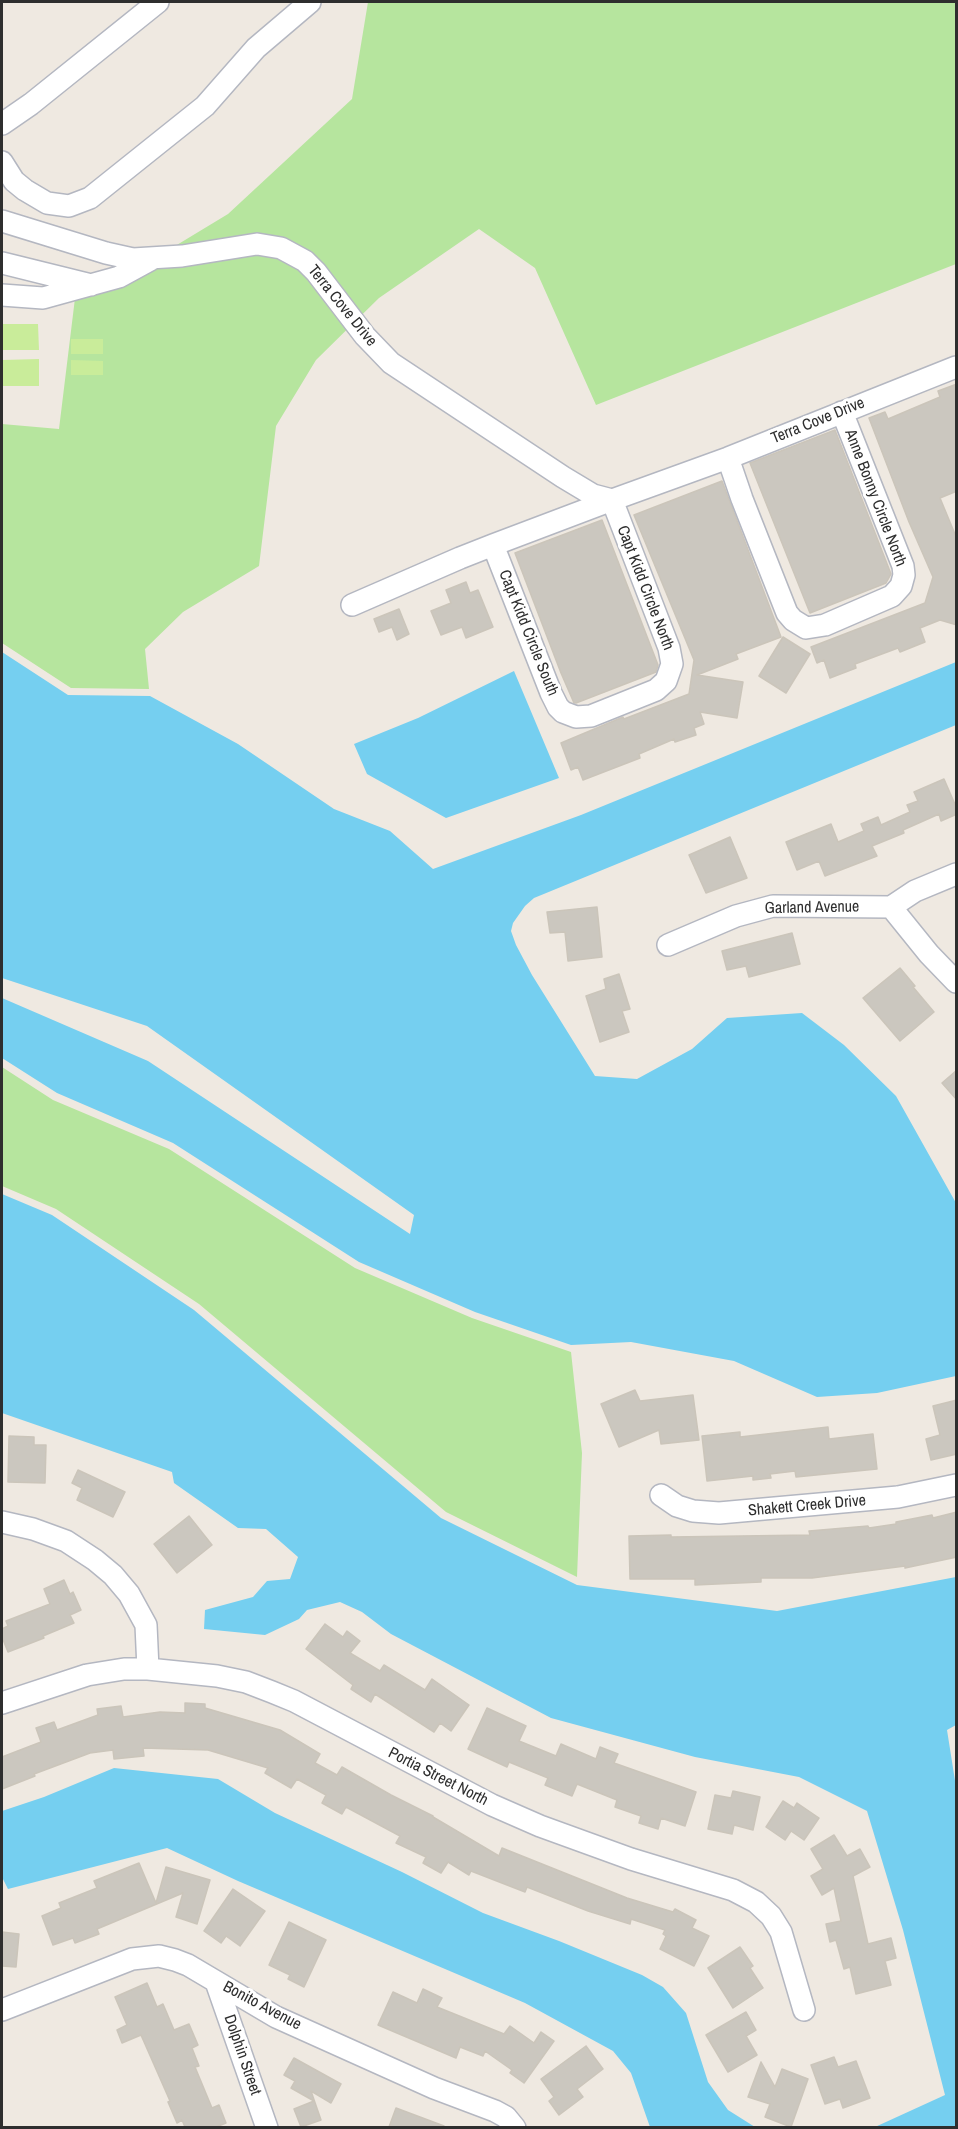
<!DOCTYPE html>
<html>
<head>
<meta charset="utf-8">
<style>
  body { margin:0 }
  #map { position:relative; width:958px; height:2129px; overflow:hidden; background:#efe9e1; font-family:"Archivo Narrow",sans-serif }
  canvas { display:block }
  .frame { position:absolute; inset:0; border:3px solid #2e2e2e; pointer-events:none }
</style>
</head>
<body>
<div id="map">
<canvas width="958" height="2129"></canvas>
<div class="frame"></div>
</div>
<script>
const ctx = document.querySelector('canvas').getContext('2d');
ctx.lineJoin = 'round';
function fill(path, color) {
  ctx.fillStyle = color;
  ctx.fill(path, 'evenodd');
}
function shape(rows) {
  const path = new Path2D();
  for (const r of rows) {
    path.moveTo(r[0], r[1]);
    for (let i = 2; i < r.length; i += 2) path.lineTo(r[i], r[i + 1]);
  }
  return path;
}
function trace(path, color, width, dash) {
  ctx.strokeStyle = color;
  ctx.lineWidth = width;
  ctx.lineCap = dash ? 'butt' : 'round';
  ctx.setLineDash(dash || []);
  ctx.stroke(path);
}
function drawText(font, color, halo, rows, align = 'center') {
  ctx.font = font + ' "Archivo Narrow",sans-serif';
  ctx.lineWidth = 6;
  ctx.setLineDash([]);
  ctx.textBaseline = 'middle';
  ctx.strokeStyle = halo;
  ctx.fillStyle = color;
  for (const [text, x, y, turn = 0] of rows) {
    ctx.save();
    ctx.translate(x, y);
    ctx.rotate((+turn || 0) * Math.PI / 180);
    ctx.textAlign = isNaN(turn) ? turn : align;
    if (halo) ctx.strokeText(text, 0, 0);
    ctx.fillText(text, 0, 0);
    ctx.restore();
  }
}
fill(shape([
  [368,2,956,2,956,264,596,405,535,268,479,229,379,298,316,360,276,426,259,566,183,612,145,649,149,689,71,688,2,643,2,424,59,429,76,290,114,283,228,214,352,99],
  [2,1067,53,1100,169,1149,355,1268,472,1318,571,1352,582,1453,577,1577,446,1512,199,1304,56,1209,2,1186]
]), '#b6e59e');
fill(shape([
  [2,324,38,324,39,350,2,350],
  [71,339,103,339,103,354,71,354],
  [39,359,39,386,2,386,2,360],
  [71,360,103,361,103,375,71,375]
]), '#c9ec9a');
fill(shape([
  [2,652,68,695,150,696,238,744,334,809,390,831,433,869,581,815,956,662,956,725,534,898,525,906,513,923,511,931,516,945,532,975,595,1076,637,1079,692,1049,727,1018,802,1013,844,1045,896,1096,956,1203,956,1376,877,1393,817,1397,734,1361,631,1342,571,1345,475,1312,359,1262,173,1143,57,1093,2,1058,2,998,148,1061,410,1234,414,1215,147,1026,2,978],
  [514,671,559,778,446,818,367,774,354,744,418,718],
  [2,1194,52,1215,194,1310,441,1518,577,1585,777,1611,956,1577,956,1725,947,1730,956,1787,956,2127,875,2127,945,2095,903,1930,867,1811,799,1777,695,1757,551,1718,391,1634,362,1612,340,1602,307,1610,299,1619,265,1635,204,1629,205,1610,253,1597,267,1581,290,1579,298,1557,266,1529,238,1528,174,1483,172,1472,2,1413],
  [114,1768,218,1779,275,1813,402,1872,483,1913,559,1941,642,1975,663,1987,686,2013,708,2082,728,2110,755,2127,650,2127,631,2073,613,2051,525,2003,238,1881,167,1848,8,1889,2,1877,2,1811,44,1797]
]), '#75cff0');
const building = shape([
  [957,384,957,491,940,498,957,539,957,625,940,620,920,628,925,642,900,652,898,648,855,664,856,668,830,678,824,660,817,663,811,647,925,603,933,577,909,522,869,418,885,412,888,419,940,397,938,391,957,384],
  [835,430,891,574,886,583,810,613,750,463,835,430],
  [722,481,781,637,736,654,738,659,697,675,743,682,737,718,700,712,704,724,694,728,696,735,675,742,674,739,639,754,640,758,583,780,578,767,571,770,561,743,623,717,624,719,689,694,694,660,634,515,722,481],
  [602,520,658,665,656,672,576,703,574,703,561,673,515,553,602,520],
  [466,582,470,593,478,590,493,627,466,638,462,627,441,635,431,611,451,603,446,590,466,582],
  [399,609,409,634,397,640,392,627,379,632,374,619,399,609],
  [783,637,810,654,786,693,759,676,783,637],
  [944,779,957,809,957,814,941,821,939,814,903,830,904,833,872,846,877,856,825,876,819,861,797,870,786,842,831,824,838,842,864,831,861,824,878,817,881,825,910,812,907,805,918,801,914,792,944,779],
  [730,837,747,878,706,893,689,855,730,837],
  [597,907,602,957,568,961,565,932,550,933,547,912,597,907],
  [792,933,800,964,749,977,746,966,727,970,722,951,792,933],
  [900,968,915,986,913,987,934,1012,900,1041,863,998,900,968],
  [619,974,630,1009,622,1011,629,1032,600,1042,586,996,606,989,604,979,619,974],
  [957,1070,957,1100,942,1083,957,1070],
  [635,1390,640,1401,693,1395,699,1440,661,1444,659,1430,619,1447,601,1404,635,1390],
  [957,1400,957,1454,931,1460,926,1439,940,1435,933,1406,957,1400],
  [828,1427,829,1439,873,1434,877,1469,796,1477,795,1471,770,1474,771,1478,753,1480,753,1476,707,1481,702,1436,740,1432,740,1437,828,1427],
  [9,1436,34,1437,34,1445,46,1445,45,1483,8,1482,9,1436],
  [78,1470,125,1492,113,1517,77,1500,82,1488,72,1483,78,1470],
  [957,1512,957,1557,905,1568,905,1566,812,1578,761,1578,761,1582,695,1585,695,1579,630,1579,629,1536,671,1535,671,1537,810,1535,809,1531,868,1526,869,1528,896,1524,896,1522,932,1515,933,1518,957,1512],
  [189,1516,212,1545,177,1573,154,1544,189,1516],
  [64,1580,70,1594,73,1592,81,1610,70,1615,74,1623,43,1636,44,1638,8,1652,2,1637,2,1629,8,1626,6,1621,50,1604,44,1589,64,1580],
  [325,1624,343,1637,347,1631,360,1641,350,1653,380,1671,384,1665,425,1690,432,1679,469,1705,451,1731,440,1723,434,1732,375,1694,371,1702,351,1689,353,1685,306,1649,325,1624],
  [185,1703,205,1704,205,1708,280,1730,320,1754,315,1763,337,1775,342,1767,391,1795,433,1816,433,1817,499,1856,502,1848,627,1898,673,1912,675,1909,696,1920,692,1928,709,1936,694,1966,660,1949,666,1936,663,1934,665,1930,631,1919,630,1924,588,1911,527,1887,525,1892,471,1871,469,1875,448,1862,441,1873,423,1863,426,1857,396,1843,400,1836,346,1807,342,1814,322,1803,326,1795,297,1779,291,1788,265,1773,268,1768,208,1750,143,1748,144,1756,114,1759,113,1750,90,1753,34,1774,35,1776,2,1789,2,1757,41,1742,36,1728,54,1722,57,1730,98,1715,97,1709,121,1706,123,1717,160,1712,185,1713,185,1703],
  [487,1708,526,1726,519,1741,556,1756,561,1744,596,1759,600,1747,618,1754,614,1763,696,1792,685,1826,661,1818,658,1829,639,1823,641,1816,615,1807,617,1800,577,1784,572,1796,545,1785,548,1778,509,1762,507,1767,468,1749,487,1708],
  [733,1791,760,1797,753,1830,734,1825,732,1834,708,1829,715,1795,731,1798,733,1791],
  [783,1801,794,1808,797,1803,819,1818,804,1840,791,1831,785,1840,766,1827,783,1801],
  [834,1835,847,1856,860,1849,870,1867,853,1876,868,1944,891,1938,896,1958,885,1961,891,1985,856,1994,850,1967,844,1969,836,1940,830,1942,826,1924,841,1921,834,1888,822,1895,811,1876,823,1869,811,1849,834,1835],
  [139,1863,156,1903,166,1867,210,1880,197,1924,176,1917,183,1893,97,1929,99,1934,75,1943,73,1938,53,1945,42,1916,61,1908,59,1903,97,1888,94,1881,139,1863],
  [233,1889,265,1911,240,1946,226,1936,221,1943,204,1931,233,1889],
  [289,1922,326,1940,304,1987,288,1979,290,1975,269,1965,289,1922],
  [2,1932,19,1934,16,1967,2,1966,2,1932],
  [740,1947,753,1966,750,1968,763,1988,733,2008,708,1968,740,1947],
  [147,1983,157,2007,163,2004,174,2030,189,2024,198,2045,192,2048,199,2066,195,2067,212,2108,219,2105,226,2123,216,2127,185,2127,182,2120,177,2123,168,2102,170,2101,141,2035,122,2043,117,2030,127,2025,115,1997,147,1983],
  [423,1989,442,1998,437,2007,504,2034,510,2026,534,2043,541,2032,554,2041,524,2083,510,2073,512,2070,485,2051,483,2056,460,2047,456,2058,378,2025,393,1992,417,2003,423,1989],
  [746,2012,756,2030,746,2036,757,2055,728,2072,706,2035,746,2012],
  [586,2046,603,2069,577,2089,583,2097,559,2115,549,2101,554,2097,541,2079,586,2046],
  [834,2057,838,2067,856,2061,870,2098,843,2108,840,2099,825,2104,811,2065,834,2057],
  [294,2058,341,2084,331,2103,311,2091,321,2120,301,2127,294,2109,314,2101,291,2088,295,2081,284,2075,294,2058],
  [761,2062,775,2087,782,2069,808,2079,791,2127,765,2117,770,2104,748,2097,761,2062],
  [396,2108,444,2126,444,2127,389,2127,396,2108]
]);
fill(building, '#cbc7bf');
trace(building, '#cbc5ba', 1.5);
const minor = shape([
  [2,124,31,104,158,2],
  [2,162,14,181,25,190,47,203,69,206,90,198,205,106,256,48,310,2],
  [2,221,106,253,133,259,182,256,257,244,281,248,305,261,316,272,365,336,391,363,563,477,593,495,612,500,728,458,956,367],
  [2,263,91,285],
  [2,295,43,298,119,277,152,259],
  [728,458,742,499,787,613,793,620,806,628,825,625,892,596,901,586,904,575,903,566,842,412],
  [352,605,460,558,493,545,612,500,669,648,672,664,666,681,656,690,591,716,576,717,563,712,558,707,551,693,493,545],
  [891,907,929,954,956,982],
  [668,945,736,916,773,906,891,907,915,891,956,874],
  [661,1495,677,1506,693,1511,719,1513,898,1497,956,1485],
  [2,1522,33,1529,66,1541,95,1560,113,1575,129,1594,146,1625,148,1669],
  [2,1703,87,1675,124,1669,148,1669,217,1676,246,1682,272,1692,294,1701,492,1805,540,1826,631,1859,733,1890,756,1902,771,1916,781,1932,804,2010],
  [216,1982,267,2128],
  [2,2010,132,1959,159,1956,175,1960,188,1965,276,2017,434,2088,495,2111,506,2117,515,2128]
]);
trace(minor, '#b4b7c1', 24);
trace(minor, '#fff', 21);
drawText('16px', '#2e2e2e', '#fff', [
  ["Terra Cove Drive",342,306,51],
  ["Terra Cove Drive",818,421,-22],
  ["Anne Bonny Circle North",875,498,69],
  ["Capt Kidd Circle North",645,588,69],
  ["Capt Kidd Circle South",528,633,68],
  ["Garland Avenue",812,908,-1],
  ["Shakett Creek Drive",807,1506,-5],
  ["Portia Street North",438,1777,27],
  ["Bonito Avenue",262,2006,28],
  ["Dolphin Street",242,2055,71]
]);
</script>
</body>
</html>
